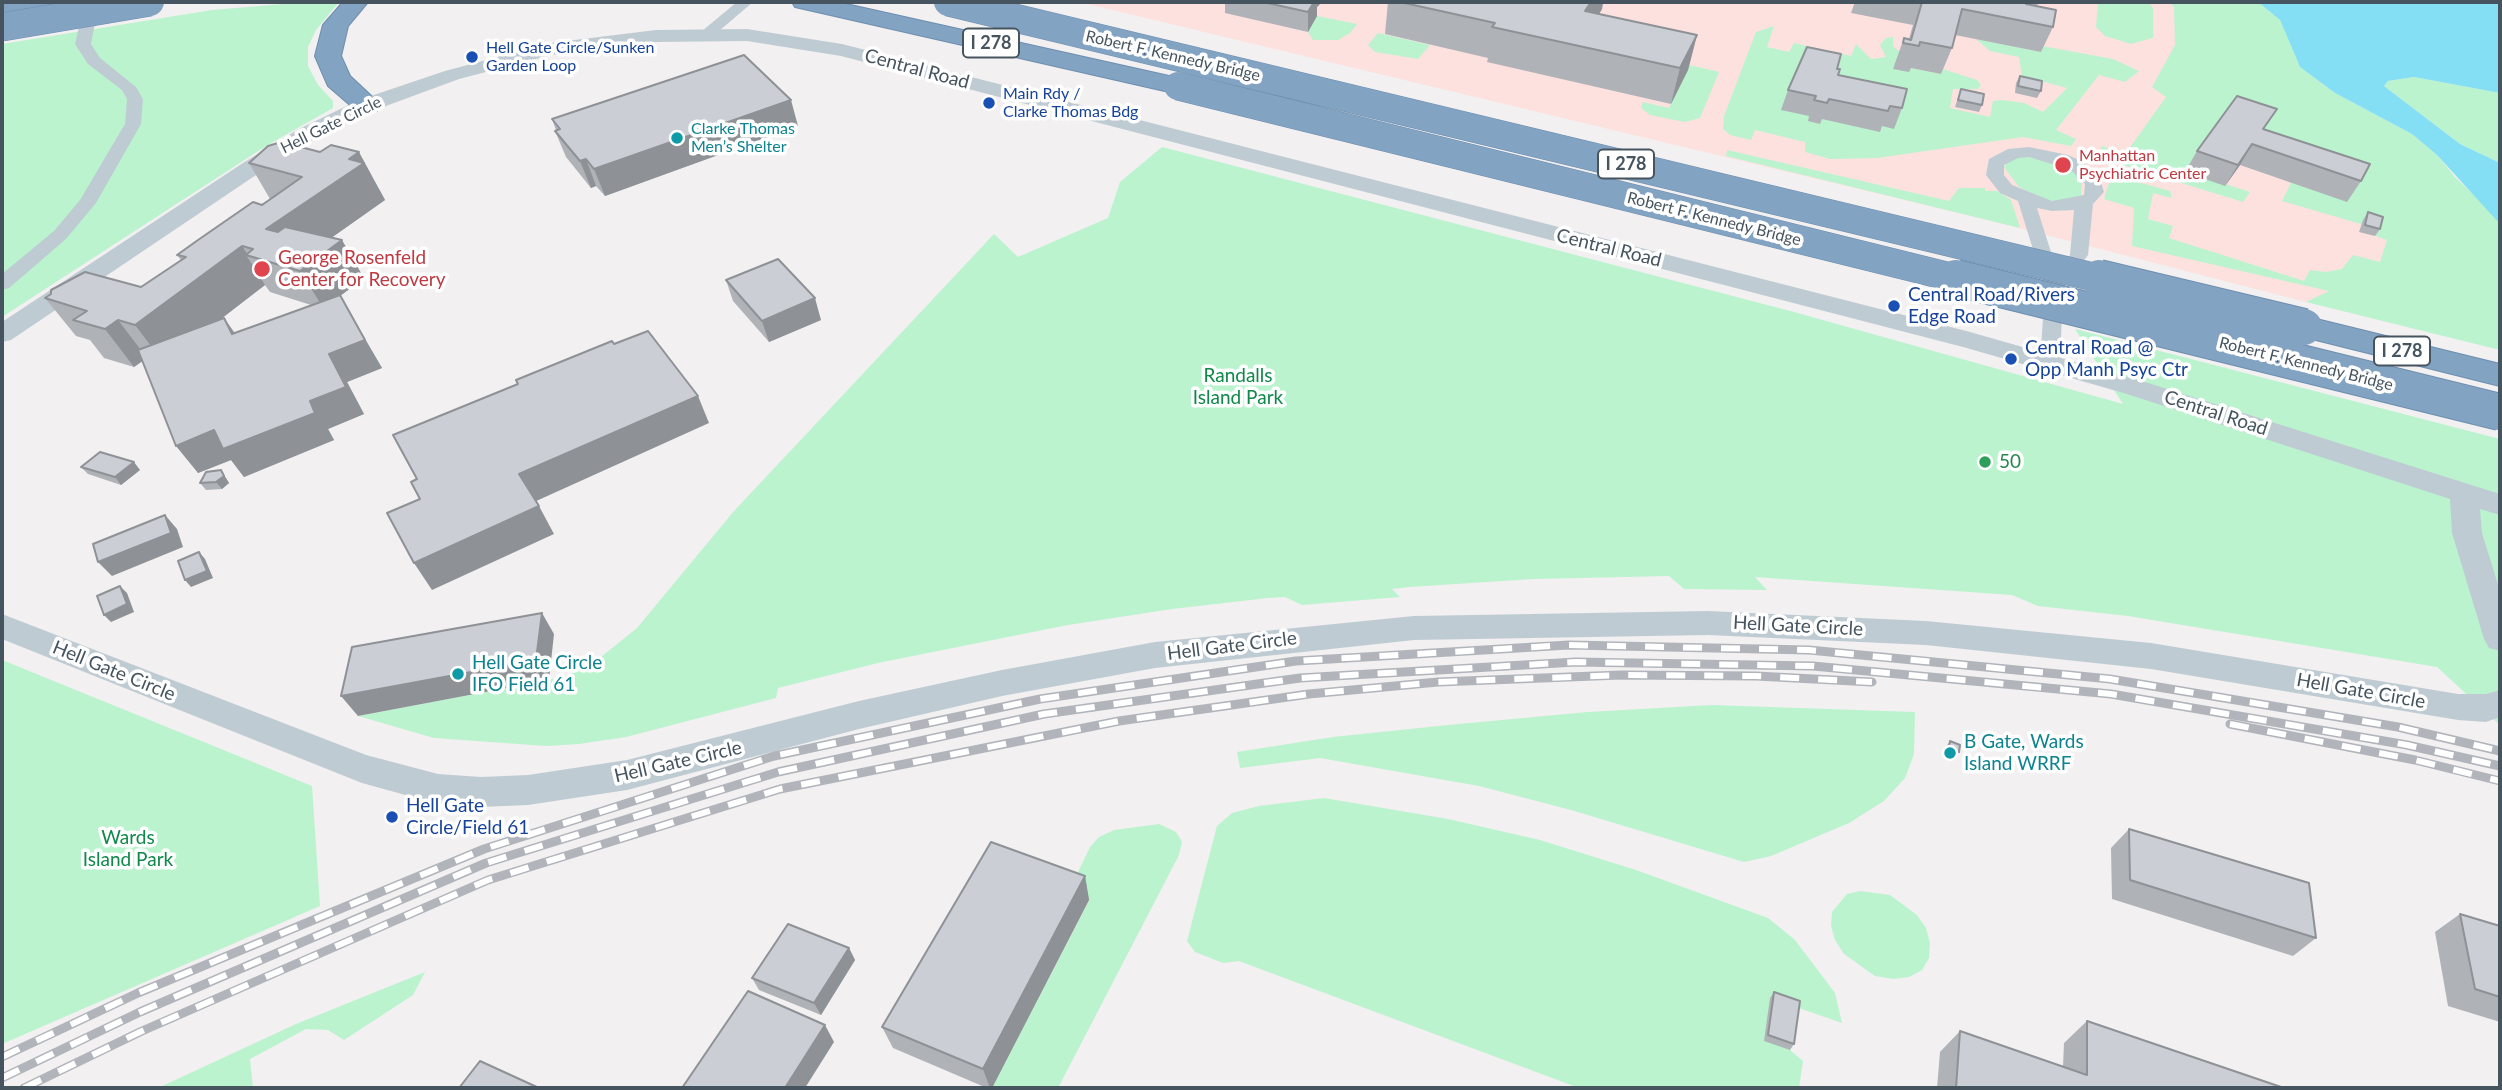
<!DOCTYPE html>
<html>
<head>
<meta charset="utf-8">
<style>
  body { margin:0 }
  #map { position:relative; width:2502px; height:1090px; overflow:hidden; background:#f2f0f0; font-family:Lato,sans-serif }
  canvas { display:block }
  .frame { position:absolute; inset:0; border:4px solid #46545f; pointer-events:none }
</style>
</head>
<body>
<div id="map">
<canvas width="2502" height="1090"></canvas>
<div class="frame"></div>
</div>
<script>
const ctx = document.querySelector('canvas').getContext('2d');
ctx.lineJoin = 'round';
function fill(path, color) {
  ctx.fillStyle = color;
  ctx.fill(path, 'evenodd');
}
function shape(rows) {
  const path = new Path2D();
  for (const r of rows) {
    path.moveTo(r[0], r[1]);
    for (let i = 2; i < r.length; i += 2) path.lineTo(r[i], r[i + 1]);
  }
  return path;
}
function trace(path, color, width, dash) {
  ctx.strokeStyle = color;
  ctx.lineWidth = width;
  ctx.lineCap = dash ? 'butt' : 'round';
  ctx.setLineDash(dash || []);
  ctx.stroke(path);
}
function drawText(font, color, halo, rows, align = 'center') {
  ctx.font = font + ' Lato,sans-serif';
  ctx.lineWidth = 7;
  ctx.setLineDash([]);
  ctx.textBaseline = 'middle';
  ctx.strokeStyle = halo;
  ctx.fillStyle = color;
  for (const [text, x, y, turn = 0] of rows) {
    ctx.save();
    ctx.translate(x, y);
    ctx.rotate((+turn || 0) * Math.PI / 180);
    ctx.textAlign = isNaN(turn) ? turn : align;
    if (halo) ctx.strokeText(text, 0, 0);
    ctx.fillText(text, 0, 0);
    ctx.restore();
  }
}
fill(shape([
  [1079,2,2174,2,2425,254,2306,302,1984,219]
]), '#fde1df');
fill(shape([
  [307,2,339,2,316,30,308,47,308,66,318,85,333,101,333,108,266,146,2,317,2,44,212,10],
  [2098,2,2149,3,2153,8,2153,38,2131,44,2105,36,2096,27],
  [2170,2,2258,2,2280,20,2300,67,2335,93,2412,134,2437,155,2455,177,2492,212,2500,224,2500,350,2306,302,2329,291,2132,246,2134,208,2104,199,2109,183,2130,180,2170,191,2172,198,2153,193,2148,219,2173,226,2169,238,2304,281,2310,270,2326,272,2342,269,2353,255,2380,262,2387,240,2375,236,2377,224,2361,224,2282,201,2291,183,2250,150,2185,171,2250,192,2243,202,2110,161,2103,156,2101,146,2126,153,2166,97,2152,87,2175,45,2174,7],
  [1317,16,1357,24,1350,33,1338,40,1313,40,1308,32],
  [1774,26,1767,47,1789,52,1794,43,1851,56,1856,44,1871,59,1886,57,1880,45,1886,38,1893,37,1893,46,1904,56,1910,68,1941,74,1943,69,1977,80,1981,85,1978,89,1953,89,1950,108,1990,117,1993,101,2002,100,2024,103,2043,112,2067,88,2022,76,2019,57,1990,51,1976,39,2041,52,2042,46,2113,59,2139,71,2125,82,2099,75,2056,130,2076,139,2071,146,2023,137,1877,158,1830,159,1805,152,1805,142,1755,130,1751,140,1730,135,1723,129,1724,116,1756,32],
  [1378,33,1430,45,1418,59,1375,52,1368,45],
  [1582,40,1719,72,1700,118,1685,122,1650,115,1641,108,1643,102,1669,108,1687,70],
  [2414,77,2500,93,2500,163,2460,144,2384,86,2388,81],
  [1162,147,1794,312,2123,404,2075,329,2500,439,2500,725,2437,667,2128,616,2038,606,2012,595,1755,577,1767,590,1684,589,1669,576,1534,579,1409,587,1392,589,1400,597,1302,605,1285,597,1268,598,1172,609,1068,625,878,663,778,688,776,698,626,737,579,744,546,746,434,738,358,716,549,680,586,669,637,628,734,511,994,234,1018,257,1108,218,1120,182],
  [1727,150,1949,201,1959,188,1985,188,1985,191,1997,191,2011,200,2020,228,1726,156],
  [2025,156,2069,166,2082,180,2081,198,2051,203,2019,187,2004,167,2010,159],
  [2,660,312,786,320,906,2,1044],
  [1712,705,1915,712,1914,754,1905,778,1884,801,1849,823,1771,856,1744,862,1571,810,1479,786,1320,758,1240,768,1237,752,1333,737,1448,725,1588,712],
  [1324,798,1448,819,1540,840,1636,870,1768,918,1795,940,1835,993,1842,1023,1770,998,1790,1050,1803,1061,1799,1088,1579,1088,1239,961,1223,963,1195,952,1187,941,1217,826,1232,813,1259,806],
  [1159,824,1176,832,1182,842,1179,855,1058,1088,992,1088,1089,901,1068,893,1090,847,1099,837,1114,830],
  [1860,891,1890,895,1917,915,1926,928,1930,943,1929,958,1922,970,1909,977,1893,979,1875,976,1844,954,1835,940,1831,926,1832,912,1847,894],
  [425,972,413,995,344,1040,328,1030,306,1029,250,1059,253,1088,158,1088,296,1024]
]), '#bbf3cf');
fill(shape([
  [2258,2,2500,2,2500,93,2414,77,2388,81,2384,86,2460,144,2500,163,2500,224,2437,155,2412,134,2335,93,2300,67,2280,20]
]), '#84dff4');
const motorway = shape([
  [2,2,54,2,51,7,2,17,2,2],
  [343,2,368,2,348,26,341,56,350,76,381,105,377,111,357,111,328,86,315,56,323,25,343,2],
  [792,2,837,2,1178,78,1188,80,1192,86,1188,92,1178,94,804,9,795,7,792,2],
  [2304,316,2500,364,2500,386,2292,334,2287,327,2292,320,2304,316]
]);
trace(motorway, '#6e8eaf', 2);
fill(shape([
  [85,2,99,2,91,44,100,58,136,87,143,99,141,124,96,203,66,239,9,288,2,290,2,274,54,231,80,200,125,124,127,99,122,90,88,64,75,44,85,2],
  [737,2,753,2,712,37,702,37,702,31,737,2],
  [2029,147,2068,155,2083,162,2100,179,2104,192,2093,204,2088,255,2063,287,2060,363,2050,370,2040,363,2045,288,2018,201,2000,193,1986,175,1989,159,2008,149,2029,147],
  [2029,157,2071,170,2085,184,2084,195,2052,201,2012,185,2004,175,2004,165,2018,158,2029,157],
  [2037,208,2052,211,2074,210,2070,255,2057,271,2037,208]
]), '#bfcbd3');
fill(shape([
  [747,29,842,44,1970,332,2145,382,2500,494,2500,515,2480,509,2482,533,2500,591,2500,651,2489,648,2484,639,2452,533,2450,499,2127,394,1963,347,841,56,747,41,656,42,551,55,459,79,375,110,313,140,259,173,11,340,2,342,2,322,243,163,297,130,359,100,445,71,550,43,656,30,747,29],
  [1708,611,1926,621,2151,643,2458,694,2486,694,2500,690,2500,717,2486,722,2458,720,2151,669,1926,645,1708,635,1414,640,1155,668,1002,696,859,729,627,790,528,805,481,807,438,804,362,783,2,639,2,614,366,755,438,774,481,777,528,775,627,760,859,701,1002,670,1155,642,1414,616,1708,611]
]), '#bfcbd3');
fill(motorway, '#83a3c3');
const rail = shape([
  [2230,724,2415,760,2500,781],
  [2,1057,138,993,484,849,774,756,1040,699,1296,661,1569,645,1809,650,2110,679,2398,727,2500,751],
  [2,1078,140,1012,486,863,778,772,1044,714,1300,678,1576,662,1813,666,2111,694,2407,745,2500,766],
  [24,1088,142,1031,488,880,780,789,1119,721,1309,694,1438,682,1621,675,1756,676,1872,682]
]);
trace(rail, '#b1b5bb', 9);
trace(rail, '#fff', 6, [19]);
const motorwayBridgeFar1 = shape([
  [948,2,2106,280],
  [2,27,150,2],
  [1178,86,1963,280]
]);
const motorwayBridge = shape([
  [1956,278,2500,412],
  [2099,278,2304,327]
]);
trace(motorwayBridgeFar1, '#6e8eaf', 29, []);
trace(motorwayBridge, '#6e8eaf', 38, []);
trace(motorwayBridgeFar1, '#83a3c3', 28);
trace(motorwayBridge, '#83a3c3', 36);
fill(shape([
  [1225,2,1322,2,1317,7,1317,16,1308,32,1225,13],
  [1388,2,1603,2,1602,9,1599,14,1697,35,1688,70,1671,104,1487,62,1488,58,1385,34],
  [1855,2,2039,2,2037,6,2053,27,2041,52,1955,35,1952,48,1941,74,1911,68,1909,72,1893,69,1904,38,1909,39,1913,25,1851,13],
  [1837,69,1838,75,1902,108,1894,129,1882,126,1880,132,1822,119,1820,124,1808,121,1809,116,1781,110,1788,90],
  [2020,76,2041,91,2037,98,2015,93,2016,83],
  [1961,89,1982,105,1979,112,1955,107],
  [552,119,798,126,605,196,596,186,591,188,566,157,555,131,556,130],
  [2264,129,2361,181,2347,202,2240,165,2225,186,2185,172,2197,151],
  [249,163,379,189,385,200,331,238,364,278,340,296,382,368,347,382,364,414,328,429,334,440,244,477,231,460,198,473,142,361,134,367,104,358,90,340,76,336,45,298,141,287,181,260,177,255,270,199],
  [265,285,270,292,311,305,235,333,224,318,219,320],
  [2368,212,2380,229,2375,236,2359,232,2363,220],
  [726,280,821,320,769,342,733,301],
  [81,467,140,470,121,485,88,474],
  [221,470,229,483,222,489,206,490,200,483],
  [1950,741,1959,752,1955,759,1944,755,1945,748],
  [2129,829,2316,938,2293,956,2112,899,2111,848],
  [1085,876,1089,900,992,1088,987,1088,893,1048,882,1027],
  [2460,914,2500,926,2500,1022,2448,1006,2435,932],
  [849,948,855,960,821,1015,759,990,752,978],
  [1774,992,1794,1044,1790,1050,1764,1041,1770,998],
  [2087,1021,2284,1088,1937,1088,1940,1052,1960,1031,2063,1067,2064,1043]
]), '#afb2b7');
fill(shape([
  [1311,2,1322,2,1317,7,1317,16,1308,32,1308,12],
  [1591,2,1603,2,1602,9,1579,46,1585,11],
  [1697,35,1688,70,1671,104,1680,68],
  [791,100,798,126,605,196,594,169],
  [2252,144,2240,165,2225,186,2238,165],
  [359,152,385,200,290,267,266,229,349,159],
  [586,159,596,186,591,188,580,161],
  [342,240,364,278,340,296,382,368,347,382,364,414,328,429,334,440,244,477,231,460,198,473,176,446,214,430,310,401,329,354,324,309,300,271],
  [242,246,248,255,246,255,265,285,164,363,135,325],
  [815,298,821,320,769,342,762,321],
  [224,318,243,346,232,334],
  [118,320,147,358,134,367,105,329],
  [698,396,709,423,534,502,519,474],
  [134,462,140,470,121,485,115,477],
  [221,470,229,483,222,489,216,482],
  [539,506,554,534,432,590,414,563],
  [165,515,177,529,183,547,112,576,98,562],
  [199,552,205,559,213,578,191,587,185,580],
  [120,586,127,593,134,612,111,622,104,615],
  [542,613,554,634,549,680,358,716,341,696],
  [1085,876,1089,900,992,1088,990,1088,983,1069],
  [849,948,855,960,821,1015,814,1003],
  [825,1025,834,1042,805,1088,785,1088]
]), '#8e9195');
const building = shape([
  [1263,2,1314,2,1308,12,1263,2],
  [1400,2,1591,2,1585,11,1697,35,1680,68,1492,27,1495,23,1400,2],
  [1922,2,2026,2,2026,4,2056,10,2053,27,1962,9,1952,48,1920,42,1919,46,1903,43,1904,38,1911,40,1922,2],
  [1807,47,1841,54,1837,69,1840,69,1838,75,1907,89,1902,108,1890,106,1888,111,1829,99,1827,103,1814,100,1816,96,1788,90,1807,47],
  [744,55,791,100,594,169,586,159,580,161,555,131,560,129,552,119,744,55],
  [2020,76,2042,81,2041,91,2018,86,2020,76],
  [1961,89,1984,94,1982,105,1958,100,1961,89],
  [2237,96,2277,109,2263,129,2370,164,2361,181,2252,144,2238,165,2197,151,2237,96],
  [281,142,320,152,331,145,359,152,349,159,364,163,266,229,278,232,285,227,342,240,300,271,246,255,253,249,242,246,135,325,118,320,105,329,73,320,87,311,45,298,51,294,51,290,85,272,141,287,186,257,177,255,198,240,253,202,262,205,302,177,249,163,268,146,281,142],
  [2368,212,2383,217,2380,229,2365,225,2368,212],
  [778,259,815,298,762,321,726,280,778,259],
  [340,295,365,340,329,354,346,387,310,401,315,413,223,449,214,430,176,446,138,350,224,318,232,334,340,295],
  [648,331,698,396,519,474,539,506,414,563,387,513,420,499,411,482,417,479,393,435,518,384,516,380,612,341,614,344,648,331],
  [100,452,134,462,115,477,81,467,100,452],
  [221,470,224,476,216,482,200,483,206,472,221,470],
  [165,515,171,533,98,562,93,544,165,515],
  [199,552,207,571,185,580,178,561,199,552],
  [120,586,127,604,104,615,97,596,120,586],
  [542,613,536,660,341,696,352,647,542,613],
  [1950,741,1960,745,1959,752,1949,749,1950,741],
  [2129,829,2309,883,2316,938,2130,880,2129,829],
  [991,842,1085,876,983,1069,882,1027,991,842],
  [2460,914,2500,926,2500,997,2475,989,2460,914],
  [788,924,849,948,814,1003,752,978,788,924],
  [748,991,825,1025,785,1088,682,1088,748,991],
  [1774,992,1800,1001,1794,1044,1768,1035,1774,992],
  [2087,1021,2284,1088,1956,1088,1960,1031,2087,1075,2087,1021],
  [480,1061,539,1088,459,1088,480,1061]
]);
fill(building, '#cbcfd5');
trace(building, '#8e9195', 2);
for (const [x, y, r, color] of [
  [472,57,7,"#1a4fb4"],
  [989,103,7,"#1a4fb4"],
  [677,138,7,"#0f9aa8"],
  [2063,165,9,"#e0444e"],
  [262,269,9,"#e0444e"],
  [1894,306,7,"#1a4fb4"],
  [2011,359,7,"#1a4fb4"],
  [1985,462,7,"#2e9e5b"],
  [458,674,7,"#0f9aa8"],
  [1950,753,7,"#0f9aa8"],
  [392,817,7,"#1a4fb4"]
]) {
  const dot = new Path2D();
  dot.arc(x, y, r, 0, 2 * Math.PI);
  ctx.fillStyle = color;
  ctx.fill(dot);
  trace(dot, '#fff', 2.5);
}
drawText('16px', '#164399', '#fff', [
  ["Hell Gate Circle/Sunken",486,48],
  ["Garden Loop",486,66],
  ["Main Rdy /",1003,94],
  ["Clarke Thomas Bdg",1003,112]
], 'left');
drawText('16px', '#46545f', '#fff', [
  ["Robert F. Kennedy Bridge",1173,56,13],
  ["Hell Gate Circle",331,125,-26],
  ["Robert F. Kennedy Bridge",1714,219,14],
  ["Robert F. Kennedy Bridge",2306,364,14]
]);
drawText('16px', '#0d838f', '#fff', [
  ["Clarke Thomas",691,129],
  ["Men’s Shelter",691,147]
], 'left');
drawText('16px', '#be3a42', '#fff', [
  ["Manhattan",2079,156],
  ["Psychiatric Center",2079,174]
], 'left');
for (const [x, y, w] of [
  [991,43,56],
  [1626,164,56],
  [2402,351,56]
]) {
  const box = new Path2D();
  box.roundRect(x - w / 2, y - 14.5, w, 29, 5);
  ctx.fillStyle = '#fff';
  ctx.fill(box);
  trace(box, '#46545f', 2);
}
drawText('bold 18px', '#46545f', null, [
  ["I 278",991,43],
  ["I 278",1626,164],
  ["I 278",2402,351]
]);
drawText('19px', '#46545f', '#fff', [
  ["Central Road",917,69,15],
  ["Central Road",1609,248,14],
  ["Central Road",2216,413,18],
  ["Hell Gate Circle",1798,626,3],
  ["Hell Gate Circle",1232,646,-7],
  ["Hell Gate Circle",114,671,22],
  ["Hell Gate Circle",2361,691,10],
  ["Hell Gate Circle",678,762,-13]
]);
drawText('19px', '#be3a42', '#fff', [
  ["George Rosenfeld",278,258],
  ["Center for Recovery",278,280]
], 'left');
drawText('19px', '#164399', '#fff', [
  ["Central Road/Rivers",1908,295],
  ["Edge Road",1908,317],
  ["Central Road @",2025,348],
  ["Opp Manh Psyc Ctr",2025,370],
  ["Hell Gate",406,806],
  ["Circle/Field 61",406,828]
], 'left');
drawText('19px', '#0f8849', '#fff', [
  ["Randalls",1238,376],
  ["Island Park",1238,398],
  ["Wards",128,838],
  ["Island Park",128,860]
]);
drawText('19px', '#27864d', '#fff', [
  ["50",1999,462]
], 'left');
drawText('19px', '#0d838f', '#fff', [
  ["Hell Gate Circle",472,663],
  ["IFO Field 61",472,685],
  ["B Gate, Wards",1964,742],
  ["Island WRRF",1964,764]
], 'left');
</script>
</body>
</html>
